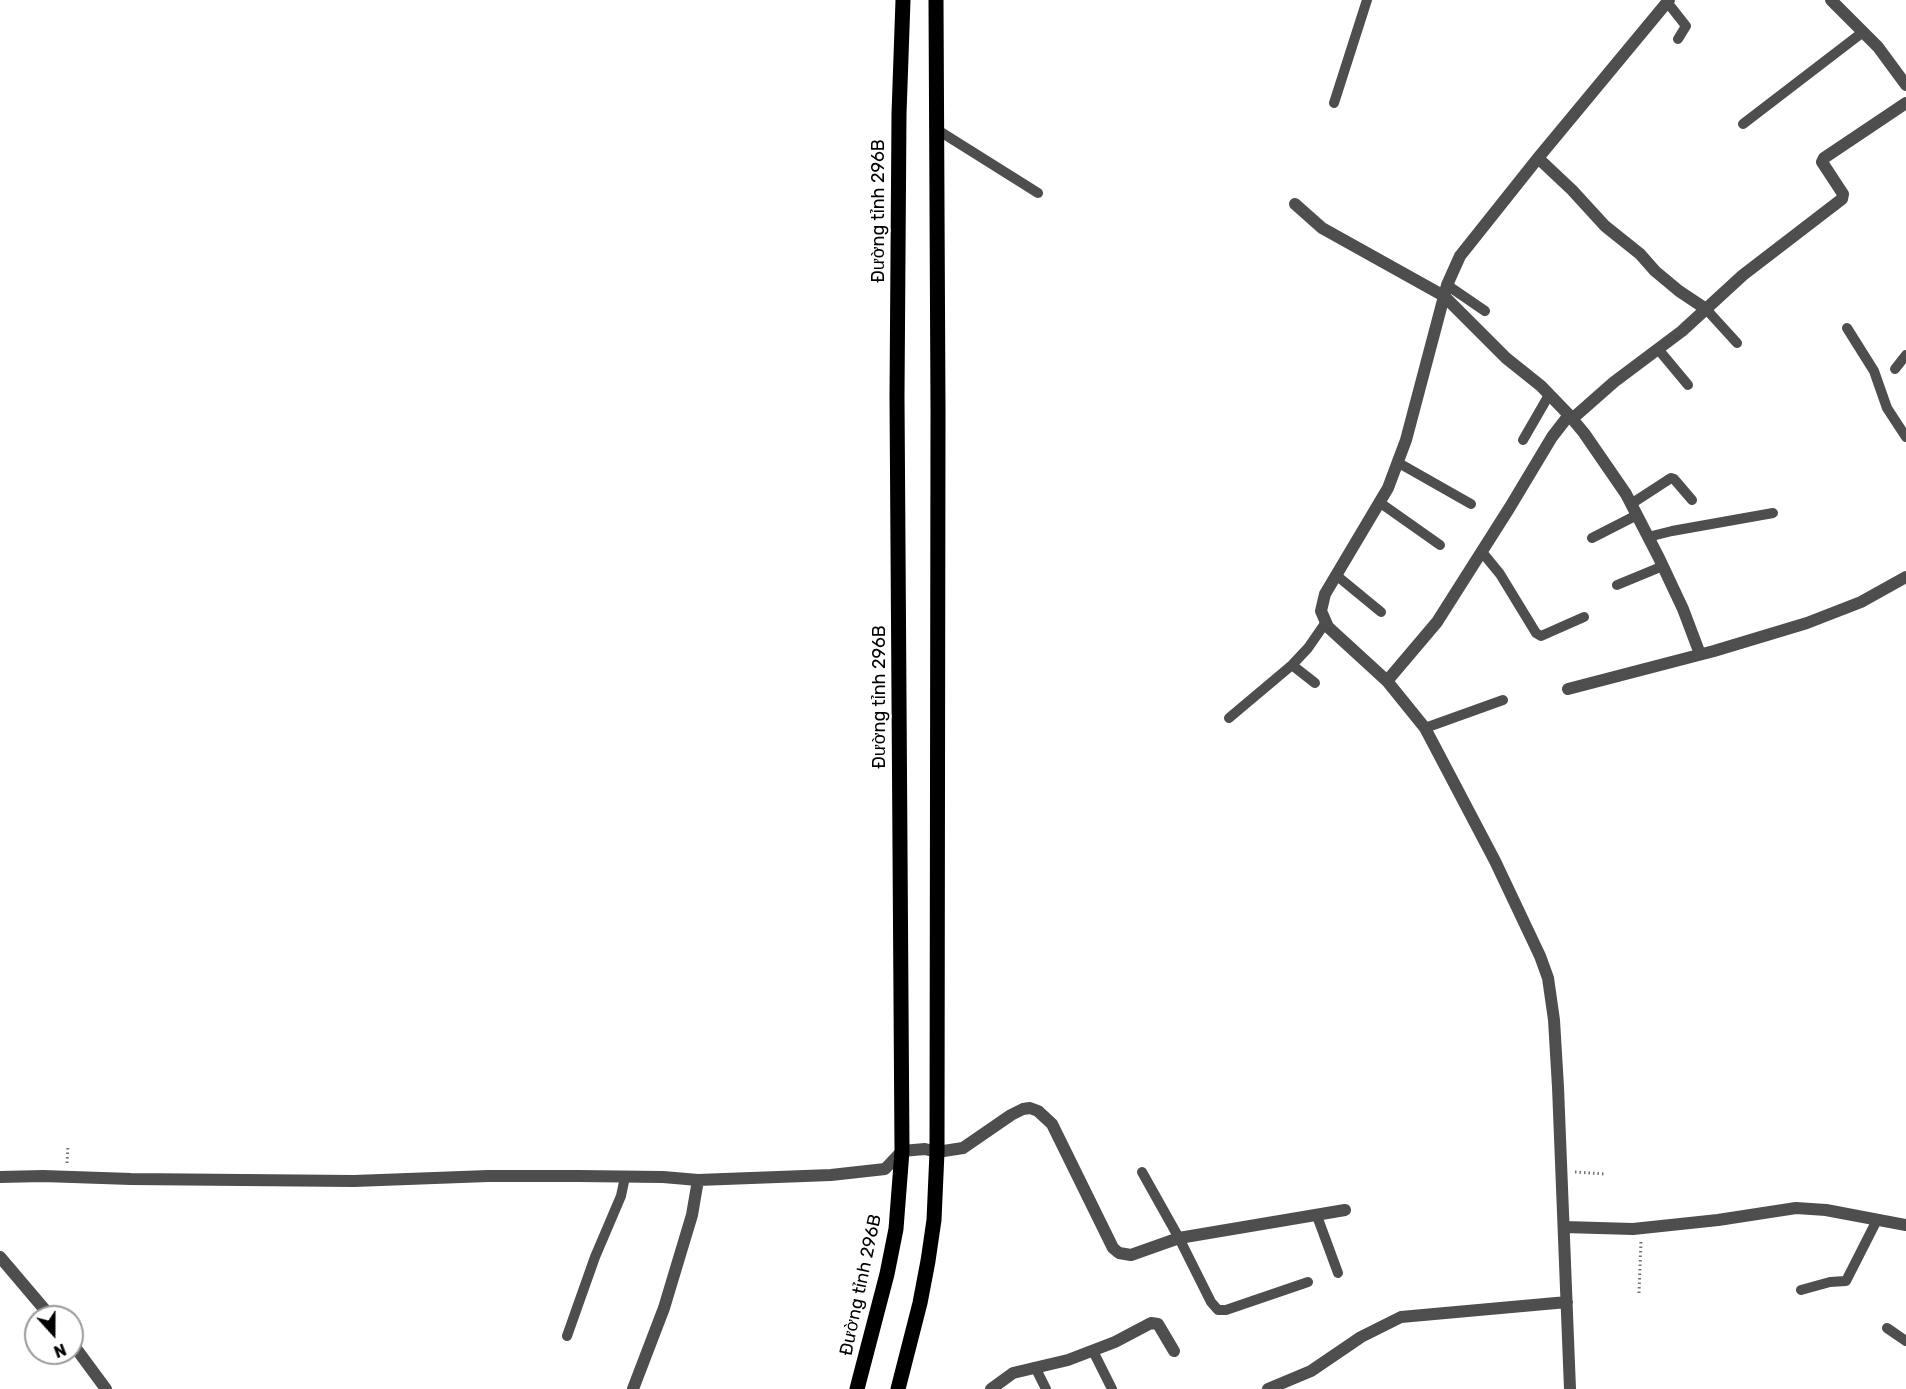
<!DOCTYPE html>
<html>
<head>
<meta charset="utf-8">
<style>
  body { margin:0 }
  #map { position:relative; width:1906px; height:1389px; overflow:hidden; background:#fff; font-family:Rubik,sans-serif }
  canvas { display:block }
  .north { position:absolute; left:24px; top:1305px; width:60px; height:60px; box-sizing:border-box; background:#fff; border:2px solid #999; border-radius:50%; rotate:159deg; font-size:16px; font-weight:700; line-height:24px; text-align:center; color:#000 }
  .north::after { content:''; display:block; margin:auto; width:21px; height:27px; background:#000; clip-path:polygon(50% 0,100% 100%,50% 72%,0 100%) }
</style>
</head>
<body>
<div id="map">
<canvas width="1906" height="1389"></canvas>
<div class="north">N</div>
</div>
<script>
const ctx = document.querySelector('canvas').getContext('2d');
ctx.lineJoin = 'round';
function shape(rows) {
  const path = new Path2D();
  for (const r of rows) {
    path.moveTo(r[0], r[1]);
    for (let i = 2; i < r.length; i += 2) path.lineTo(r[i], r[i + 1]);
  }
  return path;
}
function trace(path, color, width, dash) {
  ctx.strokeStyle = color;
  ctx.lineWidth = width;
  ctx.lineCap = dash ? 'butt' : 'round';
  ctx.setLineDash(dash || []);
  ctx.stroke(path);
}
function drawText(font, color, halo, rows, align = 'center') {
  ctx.font = font + ' Rubik,sans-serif';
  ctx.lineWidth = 4.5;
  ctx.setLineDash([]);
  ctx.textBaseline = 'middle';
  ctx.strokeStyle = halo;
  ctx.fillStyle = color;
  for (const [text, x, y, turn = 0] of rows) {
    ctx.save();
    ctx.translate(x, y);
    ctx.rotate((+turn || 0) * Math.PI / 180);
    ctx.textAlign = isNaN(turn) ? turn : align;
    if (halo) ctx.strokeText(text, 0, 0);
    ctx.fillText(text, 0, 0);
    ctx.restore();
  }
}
trace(shape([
  [67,1163,68,1145],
  [1575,1172,1605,1174],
  [1639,1293,1641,1241]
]), '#707070', 3, [1.5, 3]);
trace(shape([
  [1667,2,1686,26,1678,39],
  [1334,103,1367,0],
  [1743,124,1863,32],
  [936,129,1038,193],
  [1447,285,1485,311],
  [1706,309,1737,343],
  [1847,328,1874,371,1887,408,1906,437],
  [1658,349,1688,385],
  [1895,369,1906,355],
  [1523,440,1549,395],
  [1397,462,1471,504],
  [1379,502,1440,545],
  [1631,504,1671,478,1674,479,1692,500],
  [1648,537,1672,531,1773,513],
  [1592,538,1637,515],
  [1482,552,1500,574,1536,633,1541,636,1584,617],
  [1336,575,1381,612],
  [1617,585,1663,566],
  [1292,665,1315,683],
  [1229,718,1292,665,1308,648,1326,622],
  [1425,728,1503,700],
  [1142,1172,1179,1238,1211,1302,1218,1310,1226,1310,1308,1282],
  [1317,1216,1338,1273],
  [1801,1290,1830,1282,1846,1281,1877,1220],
  [1887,1328,1906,1341],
  [567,1336,595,1257,621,1196,625,1177],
  [1093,1351,1112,1389],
  [1035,1367,1046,1389]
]), '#4e4e4e', 10);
trace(shape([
  [1831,0,1878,47,1906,85],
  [1538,158,1572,190,1605,226,1640,254,1655,271,1679,291,1706,309],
  [1295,204,1322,228,1444,296,1506,358,1541,386,1569,415,1584,433,1626,494,1659,558,1683,609,1700,654],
  [1572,419,1614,382,1682,331,1743,275,1842,199,1843,194,1822,162,1824,158,1906,103],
  [1387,681,1437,622,1510,507,1552,437,1569,415],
  [1568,689,1714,651,1807,623,1861,602,1906,577],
  [0,1177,43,1176,131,1179,354,1181,488,1176,578,1176,663,1177,698,1180,831,1175,885,1169,902,1151,925,1149,937,1152,963,1148,1011,1115,1023,1109,1030,1108,1038,1111,1052,1124,1113,1248,1119,1253,1131,1255,1179,1238,1345,1210],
  [1564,1227,1633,1229,1718,1220,1796,1208,1826,1210,1906,1225],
  [0,1257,51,1317],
  [72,1343,106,1389],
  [633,1389,664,1308,692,1215,698,1180],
  [991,1389,1013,1373,1068,1360,1115,1342,1151,1323,1158,1324,1174,1351],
  [1268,1389,1311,1371,1361,1337,1401,1317,1567,1302],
  [1570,1389,1558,1087,1554,1020,1548,978,1540,956,1495,861,1425,728,1387,681,1328,627,1321,611,1325,594,1388,488,1406,440,1447,285,1460,256,1538,158,1669,0]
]), '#4e4e4e', 12);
trace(shape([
  [857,1389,887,1274,896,1229,902,1151,897,396,899,114,903,0],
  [898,1389,920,1303,928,1261,934,1220,937,1152,938,410,936,0]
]), '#000', 15);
drawText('18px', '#000', '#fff', [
  ["Đường tỉnh 296B",879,211,-90],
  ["Đường tỉnh 296B",880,697,-90],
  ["Đường tỉnh 296B",861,1285,-78]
]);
</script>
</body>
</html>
